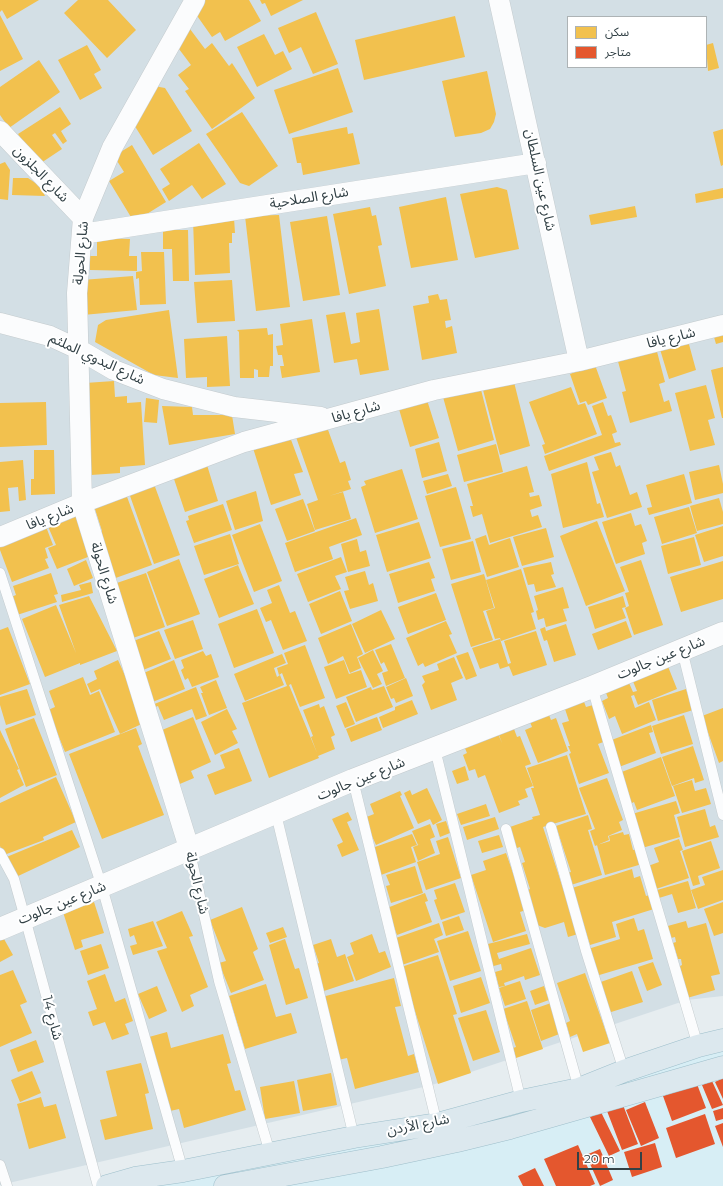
<!DOCTYPE html>
<html>
<head>
<meta charset="utf-8">
<style>
  body { margin:0 }
  #map { position:relative; width:723px; height:1186px; overflow:hidden; background:#e6edf0; font-family:Montserrat,"Noto Sans Arabic",sans-serif }
  canvas { display:block }
  .legend { position:absolute; left:567px; top:16px; width:140px; height:52px; box-sizing:border-box; background:#fff; border:1px solid #adb3b5; margin:0; padding:5px 7px; list-style:none; font-size:12px; color:#324146 }
  .legend li { display:flex; align-items:center; gap:8px; height:20px }
  .legend b { width:20px; border:1px solid #adb3b5 }
  .scale { position:absolute; left:577px; top:1152px; width:65px; height:18px; box-sizing:border-box; border:2px solid #324146; border-top:0; padding-left:5px; font-size:12px; line-height:14px; white-space:nowrap; color:#324146; -webkit-text-stroke:3px #fff; paint-order:stroke }
</style>
</head>
<body>
<div id="map">
<canvas width="723" height="1186"></canvas>
<ul class="legend">
<li><b style="height:11px;background:#f2c14e"></b>سكن</li>
<li><b style="height:11px;background:#e4572e"></b>متاجر</li>
</ul>
<div class="scale">20 m</div>
</div>
<script>
const ctx = document.querySelector('canvas').getContext('2d');
ctx.lineJoin = 'round';
function fill(path, color) {
  ctx.fillStyle = color;
  ctx.fill(path, 'evenodd');
}
function shape(rows) {
  const path = new Path2D();
  for (const r of rows) {
    path.moveTo(r[0], r[1]);
    for (let i = 2; i < r.length; i += 2) path.lineTo(r[i], r[i + 1]);
  }
  return path;
}
function trace(path, color, width, dash) {
  ctx.strokeStyle = color;
  ctx.lineWidth = width;
  ctx.lineCap = dash ? 'butt' : 'round';
  ctx.setLineDash(dash || []);
  ctx.stroke(path);
}
function drawText(font, color, halo, rows, align = 'center') {
  ctx.font = font + ' Montserrat,"Noto Sans Arabic",sans-serif';
  ctx.lineWidth = 4;
  ctx.setLineDash([]);
  ctx.textBaseline = 'middle';
  ctx.strokeStyle = halo;
  ctx.fillStyle = color;
  for (const [text, x, y, turn = 0] of rows) {
    ctx.save();
    ctx.translate(x, y);
    ctx.rotate((+turn || 0) * Math.PI / 180);
    ctx.textAlign = isNaN(turn) ? turn : align;
    if (halo) ctx.strokeText(text, 0, 0);
    ctx.fillText(text, 0, 0);
    ctx.restore();
  }
}
fill(shape([
  [0,0,723,0,723,996,687,1000,432,1085,0,1185],
  [568,17,706,17,706,67,568,67]
]), '#d3dfe5');
fill(shape([
  [723,1039,723,1186,158,1186,320,1150]
]), '#d7eef5');
fill(shape([
  [0,0,39,0,7,19,2,10,0,12],
  [78,0,108,0,136,30,107,58,64,13],
  [199,0,249,0,261,21,225,41,220,32,212,37,193,10],
  [260,0,303,0,271,16,265,3,262,4],
  [316,12,338,64,313,74,301,47,289,53,278,28],
  [0,15,23,59,0,71],
  [455,16,465,57,364,80,355,40],
  [190,29,205,49,212,43,229,66,232,63,255,98,212,129,185,91,189,89,178,75,191,65,173,41],
  [264,34,275,55,283,51,292,69,257,87,237,47],
  [713,43,719,68,708,71,706,45],
  [87,45,101,70,94,74,102,88,80,100,58,60],
  [39,60,60,92,9,128,0,115,0,87],
  [338,68,353,112,289,134,274,90],
  [487,71,496,114,494,122,490,129,481,133,455,137,442,81],
  [154,86,165,88,192,131,153,155,131,120],
  [60,107,71,124,61,131,67,141,63,144,55,133,52,135,62,149,38,165,18,134],
  [242,112,278,166,249,186,240,183,206,134],
  [347,127,348,134,353,133,360,164,303,175,301,163,297,163,292,138],
  [723,129,723,165,721,166,713,132],
  [199,143,226,184,202,199,192,185,169,201,162,189,170,184,160,169],
  [132,145,166,202,134,222,109,181,124,172,114,156],
  [5,162,10,170,8,200,0,199,0,164],
  [13,178,28,178,40,186,45,196,12,195],
  [497,187,507,190,519,249,475,258,460,194],
  [723,188,723,198,696,203,695,194],
  [446,197,458,260,411,268,399,207],
  [635,206,637,217,591,225,589,215],
  [370,207,372,216,376,215,382,245,378,246,386,286,349,294,333,214],
  [279,215,290,307,256,311,245,216],
  [327,216,340,295,303,301,290,222],
  [234,218,235,233,232,233,232,243,229,243,230,273,195,275,193,220],
  [163,230,188,230,189,281,173,281,172,249,163,249],
  [97,238,130,239,129,256,137,256,137,271,90,270,90,256,97,256],
  [141,252,164,252,166,304,140,305,139,278,136,279,136,272,142,271],
  [133,276,137,310,83,315,82,280],
  [232,280,235,321,197,323,194,282],
  [438,294,440,300,447,299,451,320,445,321,446,328,452,326,457,353,422,360,413,306,429,303,428,296],
  [379,309,389,370,360,375,357,359,334,363,326,315,345,312,351,344,360,342,356,313],
  [169,310,178,378,154,375,95,342,98,325,106,320],
  [312,319,320,372,282,378,280,366,284,366,282,355,278,355,276,346,283,345,280,324],
  [723,327,723,342,716,344,712,330],
  [267,328,268,335,273,334,273,366,270,366,269,377,258,377,258,370,254,369,254,378,240,378,239,332,237,330],
  [227,336,230,386,207,387,207,377,186,378,184,339],
  [687,337,696,370,669,379,659,346],
  [655,344,665,382,659,384,664,402,669,400,672,411,630,423,622,392,626,391,616,354],
  [595,365,607,398,588,405,586,401,580,403,570,374],
  [723,367,723,418,722,418,711,370],
  [114,381,115,397,127,396,127,403,141,402,145,465,120,467,120,473,91,475,85,383],
  [514,382,530,446,500,455,483,390],
  [706,385,715,418,708,420,715,445,690,451,675,393],
  [480,386,494,440,458,451,443,397],
  [571,387,578,405,585,403,597,434,545,454,542,445,545,444,529,402],
  [146,398,159,400,157,423,144,422],
  [427,400,439,438,410,447,399,409],
  [46,402,47,445,0,447,0,403],
  [603,402,608,416,611,415,617,432,612,434,615,443,620,442,621,445,549,471,544,456,602,435,592,406],
  [162,406,192,407,193,415,232,415,235,434,169,445],
  [327,427,340,463,345,461,351,480,348,481,351,489,329,496,343,492,351,519,315,530,307,504,318,500,296,437],
  [290,437,303,472,294,474,301,495,271,505,253,448],
  [439,442,447,471,422,478,415,449],
  [496,444,503,472,464,482,457,455],
  [34,450,54,450,55,494,31,495,31,479,34,479],
  [611,452,616,467,620,465,630,495,637,492,642,507,607,518,592,472,599,470,594,457],
  [23,460,26,500,19,501,18,487,8,488,10,511,0,512,0,462],
  [587,462,597,504,600,503,604,517,563,528,551,474],
  [207,465,218,501,185,512,173,476],
  [719,465,723,484,723,493,695,500,689,472],
  [527,466,534,492,529,493,530,497,539,495,542,506,530,510,532,517,538,515,542,527,490,543,482,514,473,517,470,506,473,506,467,484],
  [402,469,418,519,375,533,361,487,366,485,364,481],
  [448,474,452,486,427,494,423,481],
  [684,474,692,503,649,515,647,508,652,507,646,485],
  [154,484,180,555,154,564,129,493],
  [456,487,471,539,440,547,425,496],
  [256,491,263,521,235,530,226,501],
  [126,494,152,565,110,580,99,532,102,531,94,506],
  [719,498,723,512,723,524,697,531,690,506],
  [303,499,315,531,287,541,275,509],
  [223,504,232,530,194,543,186,521,189,520,188,516],
  [689,507,697,533,662,544,654,517],
  [80,510,93,555,57,569,48,548,56,545,47,524],
  [631,513,635,526,641,524,647,541,642,543,645,554,616,564,602,522],
  [356,518,362,535,329,547,333,559,295,572,285,543],
  [597,521,625,591,586,606,560,536],
  [419,522,431,558,387,572,376,535],
  [45,524,53,545,45,548,48,558,45,559,49,568,12,582,0,550,0,540],
  [260,524,282,581,254,592,232,535],
  [723,526,723,556,704,562,695,535],
  [546,528,554,557,522,566,513,537],
  [230,534,239,564,204,575,194,546],
  [486,535,489,545,510,538,519,567,487,577,475,539],
  [694,537,701,565,668,574,661,546],
  [357,539,360,552,366,550,370,566,348,572,341,544],
  [473,541,481,572,451,580,442,549],
  [341,557,347,572,335,576,341,589,308,602,297,574],
  [179,559,200,614,167,626,147,572],
  [86,560,93,578,74,586,67,569],
  [641,560,663,625,634,635,625,608,629,606,625,593,629,592,620,567],
  [723,561,723,599,681,612,670,577],
  [429,562,435,578,431,579,435,591,398,603,389,574],
  [551,562,554,574,551,575,556,587,536,592,534,584,528,585,523,568],
  [238,565,254,604,219,618,204,579],
  [521,569,534,612,531,613,536,629,501,641,500,638,495,639,486,611,495,608,486,580],
  [365,571,369,585,373,583,378,601,350,609,344,591,349,590,345,577],
  [51,573,58,594,54,595,57,602,17,615,11,597,16,595,13,586],
  [146,573,165,627,130,639,111,585],
  [484,574,494,608,483,611,493,640,471,647,451,584],
  [91,582,93,593,62,602,61,595,81,590,79,585],
  [279,585,290,613,295,611,307,641,283,650,271,620,266,622,260,608,272,603,267,590],
  [563,587,569,608,563,609,567,621,546,627,544,618,538,620,536,611,538,610,534,596],
  [340,591,352,621,321,634,309,604],
  [436,593,446,620,408,634,398,607],
  [89,596,117,651,80,665,80,663,45,677,22,619,56,605,76,653,59,605],
  [623,596,626,607,622,608,626,618,595,629,588,607],
  [257,609,274,653,234,668,218,624],
  [381,610,395,639,365,653,352,624],
  [193,620,203,649,175,659,164,630],
  [446,621,452,634,449,635,457,653,425,667,423,663,418,666,406,638],
  [626,621,632,637,598,650,592,634],
  [351,624,363,654,357,657,356,654,361,668,350,673,343,656,328,664,318,638],
  [566,624,576,655,554,662,547,640,544,641,540,629,545,627,546,631],
  [8,627,30,684,0,695,0,630],
  [159,631,171,659,143,670,131,642],
  [536,631,547,665,513,676,509,666,500,669,498,663,480,669,472,648,500,639,508,664,511,663,504,641],
  [391,644,405,678,386,686,382,673,388,671,384,662,381,664,375,650],
  [305,645,325,698,300,707,291,684,289,685,317,753,311,737,313,736,303,710,319,704,320,708,324,706,335,735,331,737,335,749,318,756,319,758,269,778,242,703,287,686,282,673,279,675,277,668,288,664,284,653],
  [373,650,383,671,377,674,382,684,373,688,358,658],
  [203,651,206,656,211,654,219,677,192,687,188,678,185,680,181,670,184,668,181,660],
  [468,652,477,676,466,680,456,656],
  [282,654,286,663,274,668,277,677,280,675,284,685,245,701,234,674],
  [454,657,463,678,451,683,457,700,431,710,422,685,425,682,422,676,439,670,437,664],
  [118,660,146,722,120,734,100,689,91,693,87,684,97,679,94,671],
  [174,660,185,689,150,703,139,675],
  [344,660,349,674,361,670,367,687,336,699,324,667],
  [667,664,677,689,638,705,634,695,631,696,635,708,649,702,656,720,622,734,615,716,609,719,602,701,608,698,603,685,626,676,633,692,637,691,632,679],
  [83,677,90,695,99,691,115,732,65,752,48,710,55,707,49,691],
  [406,678,413,696,396,703,394,698,391,699,386,687],
  [216,680,227,708,209,715,201,693,203,693,200,687],
  [384,686,393,707,356,722,346,697,371,687,372,690],
  [196,687,207,716,196,720,192,709,164,720,158,706,153,708,152,705],
  [27,689,36,715,6,725,0,705,0,697],
  [686,689,693,710,658,721,652,700],
  [581,694,586,707,593,705,606,741,598,744,609,773,579,784,569,754,571,753,568,746,570,746,562,723,569,721,562,700],
  [412,700,418,714,383,728,379,717,395,710,395,707],
  [346,702,355,724,345,728,336,706],
  [723,708,723,761,719,763,702,716],
  [227,709,237,729,232,731,238,743,215,755,201,722],
  [549,715,551,720,556,718,568,751,538,763,525,730,532,727,530,722],
  [684,715,693,744,661,754,652,726],
  [193,717,211,762,191,771,194,778,175,786,155,733],
  [377,717,382,730,351,742,346,729],
  [34,718,57,775,26,787,5,729],
  [511,721,517,737,520,736,531,764,525,766,533,786,525,789,528,797,518,801,520,805,499,813,485,775,478,778,475,769,469,771,463,755,467,753,464,746,498,734,502,743,496,727],
  [651,725,653,732,649,733,656,753,619,767,609,741],
  [136,728,142,744,138,746,164,815,102,839,69,754],
  [0,730,19,769,17,770,24,785,0,798],
  [693,746,704,780,695,783,694,778,672,786,662,757],
  [239,748,252,781,215,795,207,775,225,768,220,755],
  [567,755,586,814,543,827,578,934,568,937,564,922,545,928,537,925,526,891,530,889,522,863,525,862,520,847,514,849,507,828,533,819,532,817,540,815,531,788,534,788,527,768],
  [661,757,675,796,637,810,634,802,630,804,619,773],
  [465,766,469,780,457,784,452,771],
  [56,777,76,822,43,837,44,840,4,855,0,846,0,803],
  [607,778,623,820,619,822,622,830,608,836,609,840,595,846,590,831,595,829,579,788],
  [692,780,695,791,706,788,711,804,682,813,673,786],
  [427,788,442,820,433,825,430,819,418,824,404,793,410,790,412,795],
  [400,791,402,795,400,796,414,828,376,845,364,818,374,814,370,804],
  [676,801,680,813,674,815,680,837,642,848,632,814],
  [486,804,490,816,461,825,457,814],
  [705,809,710,827,715,825,719,837,685,847,677,817],
  [348,812,352,820,347,822,359,850,342,857,337,845,343,842,332,819],
  [588,815,592,829,588,830,602,875,571,885,567,873,571,872,556,826],
  [495,817,499,829,467,840,463,827],
  [446,821,450,833,440,837,436,824],
  [430,824,435,837,430,839,435,853,418,861,413,847,421,844,418,845,412,831],
  [72,830,80,847,16,877,4,858],
  [623,832,624,835,629,834,633,850,638,849,642,864,605,875,597,845,610,841,609,836],
  [412,834,417,845,411,847,416,862,381,875,372,848],
  [499,835,503,847,482,853,478,841],
  [448,837,461,878,426,890,417,862,440,854,436,841],
  [679,839,683,850,680,851,689,878,656,889,648,866,659,862,654,848],
  [711,841,720,868,698,876,700,884,693,886,682,851],
  [506,853,526,910,520,912,526,931,493,942,471,875,486,870,483,861],
  [415,866,423,893,391,903,386,886,390,885,386,875],
  [632,869,634,878,640,876,646,896,649,895,654,909,612,922,616,937,590,945,572,888],
  [723,870,723,900,698,909,691,890,705,885,702,877],
  [688,881,696,908,678,913,672,894,659,898,657,890],
  [455,883,465,912,441,920,434,900,437,899,434,890],
  [425,893,428,901,425,902,432,922,397,935,387,908],
  [94,902,104,933,81,940,83,947,75,950,63,912],
  [723,902,723,933,714,936,704,909],
  [242,907,258,949,253,952,264,980,231,993,219,963,226,961,210,920],
  [182,911,193,936,189,937,208,987,190,995,194,1006,182,1012,157,951,167,948,156,922],
  [459,916,464,930,446,936,442,922],
  [634,918,638,931,644,929,653,959,596,976,588,949,620,939,616,924],
  [153,921,163,946,133,955,130,946,137,944,134,935,130,937,128,929],
  [686,921,688,928,706,923,720,974,711,976,715,990,687,998,678,967,682,965,681,959,678,959,673,943,676,942,675,937,667,939,664,927],
  [439,923,443,935,434,939,439,952,402,965,393,939],
  [283,927,287,937,270,943,266,933],
  [468,931,481,971,450,981,437,941],
  [372,934,379,953,385,951,391,967,356,981,347,957,354,954,350,943],
  [527,934,530,944,497,953,499,959,531,948,540,975,525,980,524,976,504,983,505,986,499,987,495,972,502,970,501,964,490,967,484,945],
  [4,939,13,955,0,962,0,941],
  [285,939,295,969,299,968,308,998,286,1005,269,945],
  [331,939,337,957,345,954,354,981,324,991,315,964,319,963,313,945],
  [101,944,109,968,88,975,80,951],
  [438,955,457,1014,453,1015,471,1073,438,1084,401,967],
  [653,962,662,985,647,991,638,967],
  [13,970,27,1002,20,1005,32,1033,0,1047,0,975],
  [632,971,643,1002,608,1013,598,983],
  [585,973,610,1043,583,1052,577,1034,570,1037,566,1023,570,1021,557,983],
  [105,974,115,1002,125,998,133,1021,125,1024,129,1034,112,1040,105,1022,93,1026,88,1012,97,1009,87,981],
  [481,977,490,1003,461,1013,453,986],
  [394,978,401,1006,395,1007,408,1056,414,1054,419,1072,355,1089,347,1058,338,1060,322,997],
  [520,981,526,999,505,1006,499,988],
  [266,984,276,1017,291,1013,297,1033,245,1049,229,996],
  [157,986,167,1011,149,1019,138,994],
  [544,986,549,1000,535,1005,530,991],
  [527,1001,543,1049,516,1058,513,1048,516,1047,503,1009],
  [551,1003,562,1033,541,1041,531,1010],
  [486,1010,500,1052,473,1061,458,1018],
  [167,1032,171,1048,223,1034,231,1063,227,1064,235,1091,240,1090,246,1110,184,1128,179,1109,170,1111,149,1037],
  [36,1040,44,1062,18,1072,10,1050],
  [141,1063,149,1093,145,1094,153,1129,105,1140,100,1120,117,1116,106,1071],
  [32,1071,41,1093,20,1102,11,1080],
  [331,1073,337,1105,303,1111,297,1080],
  [294,1081,300,1113,265,1119,260,1087],
  [41,1097,44,1107,56,1104,66,1138,29,1149,17,1104]
]), '#f2c14e');
fill(shape([
  [723,1078,723,1099,715,1082],
  [712,1081,723,1105,712,1109,702,1085],
  [697,1084,706,1108,672,1121,663,1096],
  [645,1102,659,1138,641,1146,626,1110],
  [623,1105,638,1144,622,1150,607,1111],
  [723,1108,723,1119,716,1121,713,1111],
  [601,1112,620,1151,609,1156,590,1117],
  [705,1114,715,1144,676,1158,666,1128],
  [723,1123,723,1147,715,1126],
  [655,1143,662,1167,632,1177,624,1152],
  [578,1145,595,1184,590,1186,556,1186,544,1159],
  [600,1149,613,1180,600,1186,586,1155],
  [535,1168,544,1186,523,1186,518,1176]
]), '#e4572e');
const service = shape([
  [0,573,102,887,183,1171],
  [682,650,723,815],
  [592,687,698,1046],
  [435,749,521,1101],
  [353,780,437,1124],
  [276,814,354,1137],
  [551,827,586,951,624,1071],
  [506,829,579,1089],
  [189,848,219,981,270,1153],
  [0,853,14,879,25,918,98,1186],
  [0,1165,7,1186]
]);
const minor = shape([
  [499,0,579,361],
  [0,131,83,218],
  [82,234,536,163],
  [0,323,50,336,78,349,114,370,163,389,234,407,321,417],
  [0,537,82,503,244,442,434,390,579,361,723,325],
  [189,848,82,503,77,293,83,218,112,148,195,0]
]);
const tertiary = shape([
  [0,929,353,780,592,687,723,633]
]);
const trunk = shape([
  [107,1186,135,1178,183,1171,354,1137,437,1124,521,1101,579,1089,624,1071,698,1046,723,1040],
  [225,1186,382,1157,457,1141,510,1128,723,1067]
]);
trace(service, '#c4cbce', 11);
trace(minor, '#c4cbce', 21);
trace(tertiary, '#c4cbce', 23);
trace(trunk, '#9ebfcb', 23);
trace(service, '#fbfcfd', 10);
trace(minor, '#fbfcfd', 20);
trace(tertiary, '#fbfcfd', 22);
trace(trunk, '#dce8ee', 22);
drawText('14px', '#324146', '#fff', [
  ["شارع الجلزون",41,174,46],
  ["شارع عين السلطان",540,180,78],
  ["شارع الصلاحية",309,198,-9],
  ["شارع الحولة",81,253,-85],
  ["شارع يافا",671,338,-14],
  ["شارع البدوي الملثم",97,359,25],
  ["شارع يافا",356,412,-16],
  ["شارع يافا",50,517,-22],
  ["شارع الحولة",104,573,73],
  ["شارع عين جالوت",661,658,-22],
  ["شارع عين جالوت",361,779,-22],
  ["شارع الحولة",197,883,77],
  ["شارع عين جالوت",62,903,-22],
  ["شارع 14",52,1018,75],
  ["شارع الأردن",418,1125,-11]
]);
</script>
</body>
</html>
